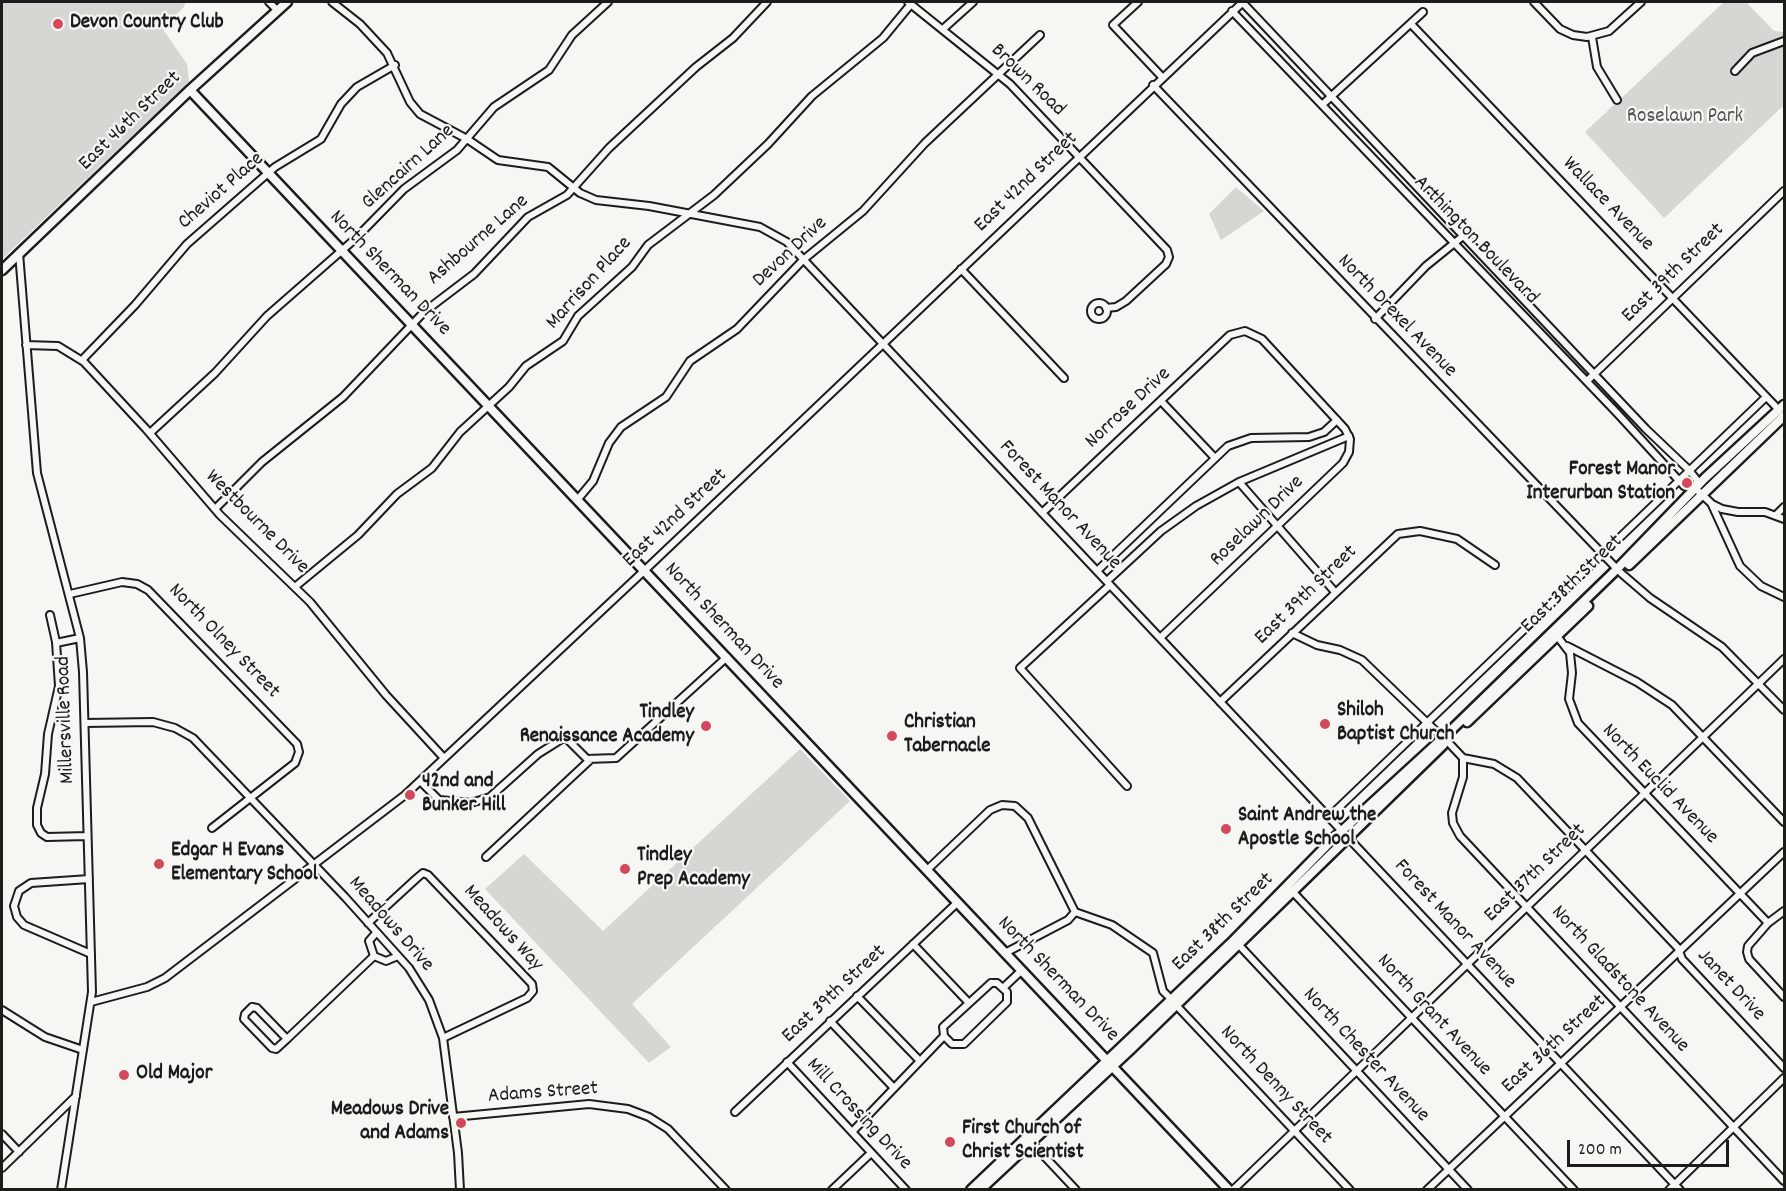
<!DOCTYPE html>
<html>
<head>
<meta charset="utf-8">
<style>
  body { margin:0 }
  #map { position:relative; width:1786px; height:1191px; overflow:hidden; background:#f6f6f2; font-family:Dekko,sans-serif }
  canvas { display:block }
  .frame { position:absolute; inset:0; border:3px solid #1c1c1c; pointer-events:none }
  .scale { position:absolute; left:1567px; top:1140px; width:162px; height:27px; box-sizing:border-box; border:3px solid #1c1c1c; border-top:0; padding-left:8px; font-size:18px; line-height:21px; white-space:nowrap; color:#1c1c1c; -webkit-text-stroke:4px #f6f6f2; paint-order:stroke }
</style>
</head>
<body>
<div id="map">
<canvas width="1786" height="1191"></canvas>
<div class="frame"></div>
<div class="scale">200 m</div>
</div>
<script>
const ctx = document.querySelector('canvas').getContext('2d');
ctx.lineJoin = 'round';
function fill(path, color) {
  ctx.fillStyle = color;
  ctx.fill(path, 'evenodd');
}
function shape(rows) {
  const path = new Path2D();
  for (const r of rows) {
    if (r.length === 3) {
      path.moveTo(r[0] + r[2], r[1]);
      path.arc(r[0], r[1], r[2], 0, 2 * Math.PI);
      continue;
    }
    path.moveTo(r[0], r[1]);
    for (let i = 2; i < r.length; i += 2) path.lineTo(r[i], r[i + 1]);
  }
  return path;
}
function trace(path, color, width, dash) {
  ctx.strokeStyle = color;
  ctx.lineWidth = width;
  ctx.lineCap = dash ? 'butt' : 'round';
  ctx.setLineDash(dash || []);
  ctx.stroke(path);
}
function drawText(font, color, halo, rows, align = 'center') {
  ctx.font = font + ' Dekko,sans-serif';
  ctx.lineWidth = 4.5;
  ctx.setLineDash([]);
  ctx.textBaseline = 'middle';
  ctx.strokeStyle = halo;
  ctx.fillStyle = color;
  for (const [text, x, y, turn = 0] of rows) {
    ctx.save();
    ctx.translate(x, y);
    ctx.rotate((+turn || 0) * Math.PI / 180);
    ctx.textAlign = isNaN(turn) ? turn : align;
    if (halo) ctx.strokeText(text, 0, 0);
    ctx.fillText(text, 0, 0);
    ctx.restore();
  }
}
fill(shape([
  [2,2,186,2,183,8,162,28,187,64,189,82,2,259],
  [1724,2,1746,2,1774,31,1784,32,1784,105,1664,218,1585,132],
  [1236,187,1264,211,1221,240,1209,214],
  [800,749,850,801,632,1004,671,1047,649,1063,485,889,524,854,603,931]
]), '#d6d6d2');
const minor = shape([
  [269,2,277,10],
  [332,2,360,24,387,53,410,102,420,114,467,139,498,160,548,167,580,193,596,200,649,206,760,227,787,242,1680,1190],
  [908,2,1010,84,1167,250,1169,257,1166,264,1126,301,1116,307,1106,308],
  [1138,2,1113,25,1162,77],
  [1242,2,1646,429,1689,470,1697,480,1696,488],
  [1534,2,1560,29,1573,35,1587,37,1609,31,1641,2],
  [1232,11,1617,413,1684,486,1695,488,1712,504,1722,509,1738,512,1765,512,1784,519],
  [1411,24,1779,410],
  [943,29,973,2],
  [1592,37,1597,67,1617,100],
  [1735,71,1752,53,1784,41],
  [1153,85,1617,569],
  [1323,104,1423,12],
  [19,253,37,473,80,638,83,672,92,992,61,1190],
  [961,269,1064,378],
  [1099,311,8],
  [1375,319,1426,266,1463,236],
  [26,345,58,346,84,362,146,429,220,515,310,602,386,695,443,757],
  [82,360,135,305,187,244,275,167,321,139,341,104,357,87,395,65],
  [1587,381,1784,191],
  [1161,401,1214,457],
  [150,433,215,373,267,316,355,239,404,189,457,150,494,107,549,70,572,35,608,2],
  [1239,482,1335,592],
  [578,499,593,481,609,443,621,427,666,397,690,361,737,329,803,260,863,211,925,143,1040,35],
  [1712,505,1740,566,1761,586,1784,597],
  [215,509,262,462,343,397,424,312,474,274,528,217,567,195,609,148,696,67,733,38,767,2],
  [1042,513,1230,335,1245,331,1262,339,1345,429,1350,439,1349,452,1343,463,1160,638],
  [1776,515,1784,507],
  [1097,571,1228,446,1251,438,1309,437,1324,432,1337,420],
  [1621,573,1650,598,1722,647,1784,710],
  [1107,581,1161,531,1196,506,1239,482,1349,436],
  [1110,585,1020,668,1127,786],
  [296,586,358,535,397,494,432,468,460,432,509,387,526,366,563,341,578,316,632,267,648,245,714,195,768,144,812,96,883,38,911,4],
  [70,594,122,582,137,584,148,590,297,744,299,752,295,763,212,828],
  [50,615,56,642,59,686,48,734,45,774,37,808,37,825,41,833,47,837,87,836],
  [1292,633,1317,645,1340,650,1362,660,1443,738],
  [1557,636,1570,653,1572,673,1569,699,1578,723,1768,923],
  [56,643,80,638],
  [1567,646,1637,682,1672,705,1784,822],
  [1220,702,1398,534,1420,531,1457,539,1495,565],
  [85,723,153,722,175,728,193,738,345,897,409,968,429,1000,443,1038,458,1153,460,1190],
  [1447,741,1463,758,1494,764,1517,778,1678,948,1682,959,1784,1068],
  [1463,758,1463,777,1452,813,1453,823,1460,836,1784,1181],
  [420,781,439,800,471,803,490,797,538,754,565,737,587,759,616,758,727,657],
  [1329,817,1766,397],
  [486,857,591,759],
  [927,870,990,810,1002,805,1015,806,1028,818,1075,912],
  [89,879,31,883,19,891,14,906,17,917,24,925,91,954],
  [1292,891,1574,1190],
  [1784,911,1768,923,1748,946,1747,952,1749,959,1784,997],
  [1075,912,1112,925,1153,953,1163,991,1171,999],
  [368,923,417,878,423,873,428,875,532,984,533,991,527,998,443,1038],
  [376,933,369,941,374,956,386,961,398,956],
  [913,944,969,1003],
  [1238,944,1468,1190],
  [1005,953,1068,920,1075,912],
  [991,983,997,983,1007,992,1007,1002,964,1044,952,1044,944,1036,943,1027,991,983],
  [1003,988,1022,970],
  [857,996,919,1060],
  [91,1002,147,987,165,978,405,795,645,570,1243,2],
  [1175,1004,1350,1190],
  [252,1007,257,1008,287,1039,276,1049,272,1048,244,1019,245,1014,252,1007],
  [2,1010,45,1037,83,1050],
  [830,1021,893,1087],
  [287,1039,374,956],
  [787,1062,906,1190],
  [735,1112,958,902],
  [453,1117,589,1104,628,1109,649,1117,668,1129,726,1190],
  [852,1132,944,1036],
  [2,1134,19,1152],
  [1031,1142,1076,1190],
  [2,1168,76,1096],
  [832,1190,871,1153],
  [1233,1190,1784,659],
  [1427,1190,1784,852],
  [1669,1190,1784,1078]
]);
const major = shape([
  [190,90,1229,1190],
  [2,270,190,90,287,2],
  [1629,565,1784,416],
  [1467,722,1588,606],
  [971,1190,1231,943,1334,838,1443,738,1617,569,1705,478,1784,405],
  [980,1190,1131,1049,1443,745]
]);
trace(minor, '#1c1c1c', 10);
trace(major, '#1c1c1c', 13);
trace(minor, '#f6f6f2', 6);
trace(major, '#f6f6f2', 8);
for (const [x, y, r, color] of [
  [58,24,6,"#d1495b"],
  [1687,483,6,"#d1495b"],
  [1325,724,6,"#d1495b"],
  [706,726,6,"#d1495b"],
  [892,736,6,"#d1495b"],
  [410,795,6,"#d1495b"],
  [1226,829,6,"#d1495b"],
  [159,864,6,"#d1495b"],
  [625,869,6,"#d1495b"],
  [124,1075,6,"#d1495b"],
  [461,1123,6,"#d1495b"],
  [950,1142,6,"#d1495b"]
]) {
  const dot = new Path2D();
  dot.arc(x, y, r, 0, 2 * Math.PI);
  ctx.fillStyle = color;
  ctx.fill(dot);
  trace(dot, '#f6f6f2', 2);
}
drawText('bold 21px', '#1c1c1c', '#f6f6f2', [
  ["Devon Country Club",70,24],
  ["Forest Manor",1675,471,"right"],
  ["Interurban Station",1675,495,"right"],
  ["Shiloh",1337,712],
  ["Baptist Church",1337,736],
  ["Tindley",694,714,"right"],
  ["Renaissance Academy",694,738,"right"],
  ["Christian",904,724],
  ["Tabernacle",904,748],
  ["42nd and",422,783],
  ["Bunker Hill",422,807],
  ["Saint Andrew the",1238,817],
  ["Apostle School",1238,841],
  ["Edgar H Evans",171,852],
  ["Elementary School",171,876],
  ["Tindley",637,857],
  ["Prep Academy",637,881],
  ["Old Major",136,1075],
  ["Meadows Drive",449,1111,"right"],
  ["and Adams",449,1135,"right"],
  ["First Church of",962,1130],
  ["Christ Scientist",962,1154]
], 'left');
drawText('21px', '#1c1c1c', '#f6f6f2', [
  ["Brown Road",1027,81,44],
  ["East 46th Street",131,122,-44],
  ["Glencairn Lane",409,168,-42],
  ["East 42nd Street",1027,183,-44],
  ["Cheviot Place",222,192,-41],
  ["Wallace Avenue",1607,205,46],
  ["Ashbourne Lane",479,241,-41],
  ["Arthington Boulevard",1475,241,46],
  ["Devon Drive",791,253,-43],
  ["North Sherman Drive",389,274,46],
  ["East 39th Street",1674,274,-44],
  ["Marrison Place",590,284,-48],
  ["North Drexel Avenue",1396,317,46],
  ["Norrose Drive",1129,409,-43],
  ["Forest Manor Avenue",1059,506,47],
  ["East 42nd Street",676,519,-43],
  ["Roselawn Drive",1258,522,-44],
  ["Westbourne Drive",256,523,45],
  ["East 38th Street",1573,585,-44],
  ["East 39th Street",1307,596,-44],
  ["North Sherman Drive",723,627,47],
  ["North Olney Street",223,642,46],
  ["Millersville Road",67,720,-92],
  ["North Euclid Avenue",1659,785,46],
  ["East 37th Street",1536,874,-44],
  ["East 38th Street",1224,923,-44],
  ["Meadows Drive",390,925,49],
  ["Forest Manor Avenue",1454,925,47],
  ["Meadows Way",502,929,48],
  ["North Sherman Drive",1057,980,46],
  ["North Gladstone Avenue",1619,980,47],
  ["Janet Drive",1730,986,47],
  ["East 39th Street",835,995,-43],
  ["North Grant Avenue",1433,1016,47],
  ["East 36th Street",1555,1045,-43],
  ["North Chester Avenue",1365,1056,47],
  ["North Denny Street",1275,1086,47],
  ["Adams Street",543,1094,-4],
  ["Mill Crossing Drive",858,1115,47]
]);
drawText('21px', '#545453', '#f6f6f2', [
  ["Roselawn Park",1685,118]
]);
</script>
</body>
</html>
